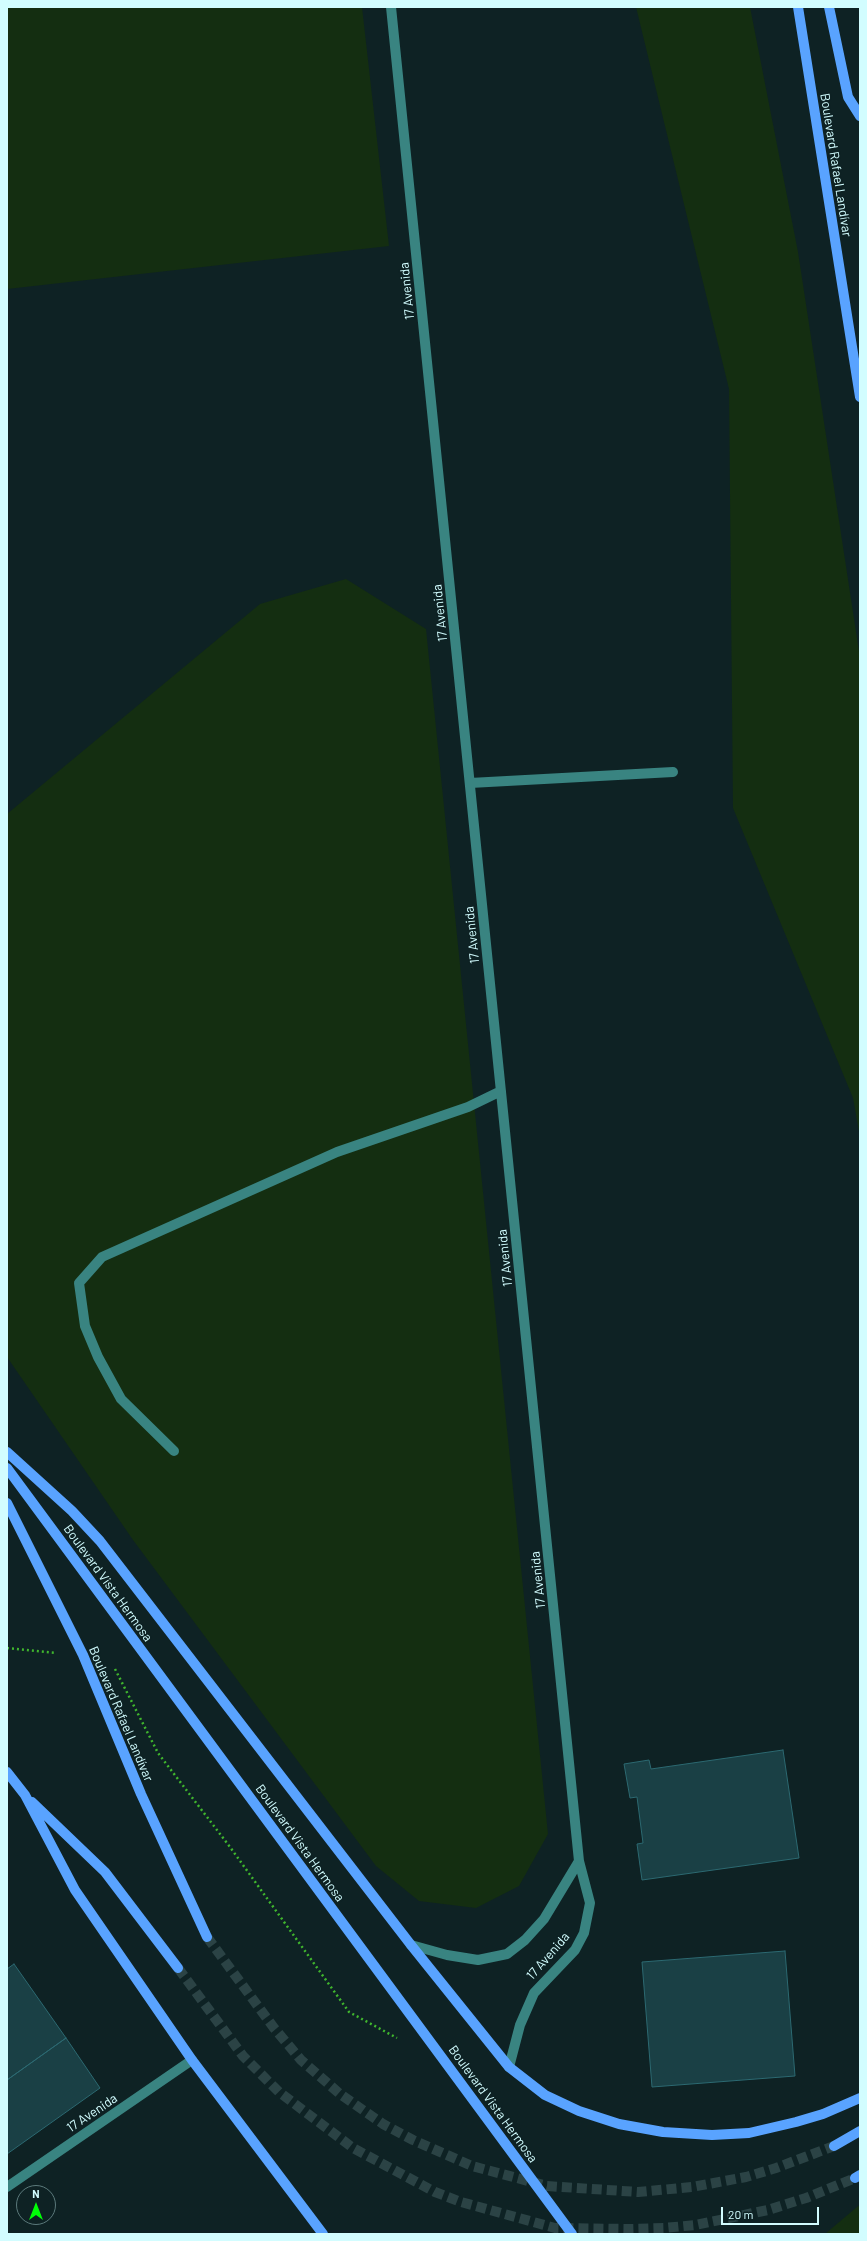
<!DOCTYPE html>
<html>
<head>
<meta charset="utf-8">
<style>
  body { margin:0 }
  #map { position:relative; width:867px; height:2241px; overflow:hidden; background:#0e2224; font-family:Barlow,sans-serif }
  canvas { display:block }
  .frame { position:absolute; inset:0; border:8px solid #d2fdff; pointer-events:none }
  .north { position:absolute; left:16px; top:2185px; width:40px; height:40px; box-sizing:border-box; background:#0e2224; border:1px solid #5c7a7c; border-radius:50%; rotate:0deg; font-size:11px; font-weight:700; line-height:16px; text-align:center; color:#d2fdff }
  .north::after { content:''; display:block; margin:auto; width:14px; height:18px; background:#00fd07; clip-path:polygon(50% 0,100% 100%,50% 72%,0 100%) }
  .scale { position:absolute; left:721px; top:2207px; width:98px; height:18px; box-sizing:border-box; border:2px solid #d2fdff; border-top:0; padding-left:5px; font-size:12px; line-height:14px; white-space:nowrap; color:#d2fdff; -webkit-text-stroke:3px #0e2224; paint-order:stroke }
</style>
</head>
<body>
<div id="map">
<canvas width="867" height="2241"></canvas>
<div class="frame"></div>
<div class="north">N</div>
<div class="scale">20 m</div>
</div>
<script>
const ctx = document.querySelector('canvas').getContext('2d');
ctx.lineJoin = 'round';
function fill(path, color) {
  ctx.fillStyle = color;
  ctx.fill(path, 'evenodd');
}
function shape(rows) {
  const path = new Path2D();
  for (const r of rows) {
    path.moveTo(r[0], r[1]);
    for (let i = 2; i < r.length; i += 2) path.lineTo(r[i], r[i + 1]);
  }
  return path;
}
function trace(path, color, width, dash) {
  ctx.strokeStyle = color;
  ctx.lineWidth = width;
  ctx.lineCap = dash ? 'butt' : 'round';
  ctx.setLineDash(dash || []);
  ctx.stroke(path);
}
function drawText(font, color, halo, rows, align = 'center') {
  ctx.font = font + ' Barlow,sans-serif';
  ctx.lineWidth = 3;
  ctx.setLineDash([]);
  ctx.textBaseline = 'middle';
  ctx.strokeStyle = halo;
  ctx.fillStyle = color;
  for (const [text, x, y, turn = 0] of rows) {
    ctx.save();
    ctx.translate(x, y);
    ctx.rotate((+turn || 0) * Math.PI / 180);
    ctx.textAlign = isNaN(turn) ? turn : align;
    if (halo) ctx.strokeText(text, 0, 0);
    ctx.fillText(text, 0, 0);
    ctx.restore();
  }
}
fill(shape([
  [7,7,362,7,389,246,7,289],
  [636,7,750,7,798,252,860,658,860,1137,853,1098,733,808,729,389],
  [346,579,426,629,548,1834,519,1886,476,1908,419,1901,376,1866,133,1540,7,1357,7,814,260,604],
  [860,2205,860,2234,825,2234,857,2207]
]), '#142e11');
const building = shape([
  [783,1750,799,1858,642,1880,637,1844,643,1843,637,1797,630,1798,624,1764,649,1760,651,1769,783,1750],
  [785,1951,795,2076,652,2087,642,1962,785,1951],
  [14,1964,66,2038,7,2080,7,1969,14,1964],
  [66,2038,100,2088,7,2154,7,2080,66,2038]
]);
fill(building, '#1a4045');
trace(building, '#2c6971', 1);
trace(shape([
  [207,1937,274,2028,301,2060,340,2094,383,2124,413,2140,472,2166,547,2186,638,2192,692,2187,746,2177,776,2168,834,2146],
  [178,1968,243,2056,279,2092,353,2148,435,2192,461,2202,555,2228,630,2229,664,2228,695,2225,768,2210,806,2198,855,2178]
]), '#2b4345', 10, [10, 5]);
trace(shape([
  [7,1648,56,1653],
  [115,1669,158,1753,230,1847,349,2012,397,2038]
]), '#40b62e', 2.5, [2, 3]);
trace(shape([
  [391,7,579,1861,590,1903,584,1933,575,1950,534,1993,520,2025,509,2067],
  [470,783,673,772],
  [174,1451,121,1399,98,1357,85,1326,79,1283,102,1257,337,1152,468,1107,501,1091],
  [411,1945,447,1955,478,1960,507,1954,525,1940,544,1919,579,1861],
  [7,2187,192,2060]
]), '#398481', 10);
trace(shape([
  [798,7,860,397],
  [829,7,848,97,860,116],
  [7,1452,72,1511,100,1541,411,1945,509,2067,545,2095,579,2111,619,2124,663,2132,712,2135,749,2133,796,2122,823,2114,860,2098],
  [7,1468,572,2234],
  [7,1503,83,1655,141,1794,207,1937],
  [7,1772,25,1795,75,1890,192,2060,323,2234],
  [32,1802,105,1872,178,1968],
  [834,2146,860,2131],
  [855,2178,860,2175]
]), '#59a3ff', 10);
drawText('13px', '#d2fdff', '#0e2224', [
  ["Boulevard Rafael Landívar",836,165,81],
  ["17 Avenida",407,291,-96],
  ["17 Avenida",440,613,-96],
  ["17 Avenida",472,935,-96],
  ["17 Avenida",505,1258,-96],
  ["17 Avenida",538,1580,-96],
  ["Boulevard Vista Hermosa",108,1583,54],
  ["Boulevard Rafael Landívar",121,1714,67],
  ["Boulevard Vista Hermosa",300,1843,54],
  ["17 Avenida",548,1956,-49],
  ["Boulevard Vista Hermosa",493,2104,54],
  ["17 Avenida",92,2113,-34]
]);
</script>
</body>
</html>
